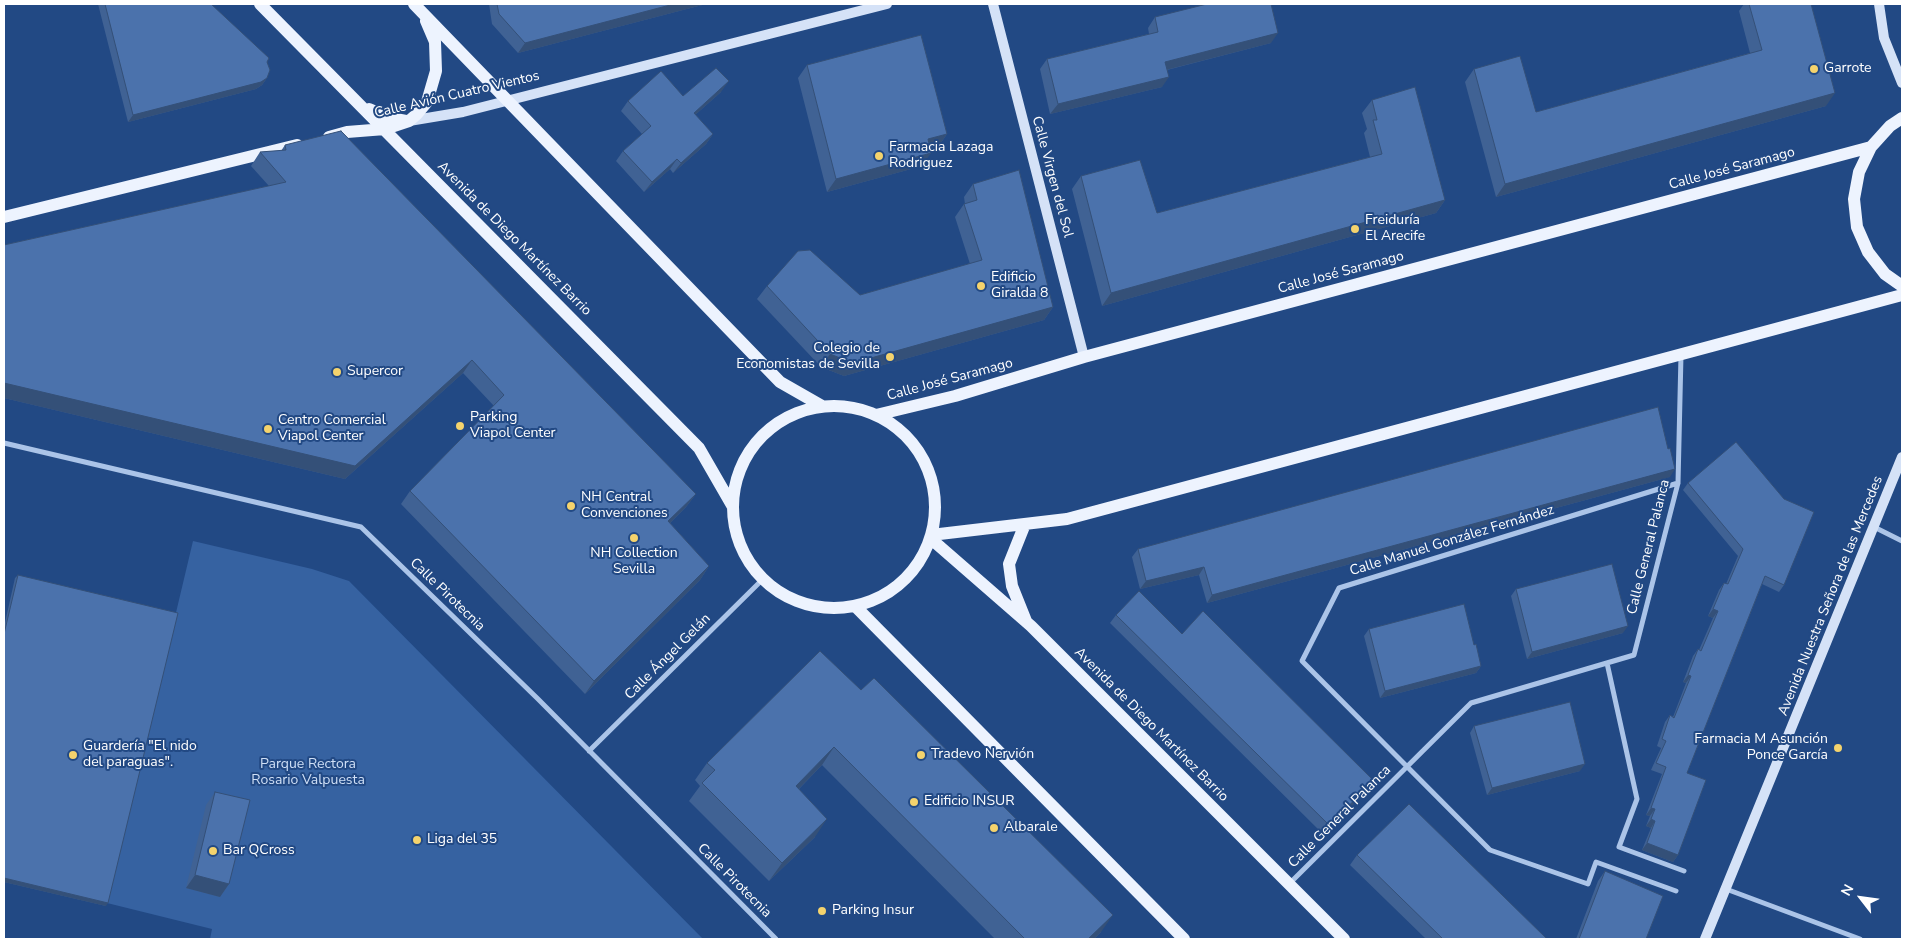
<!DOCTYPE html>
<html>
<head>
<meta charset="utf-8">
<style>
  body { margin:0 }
  #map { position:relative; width:1906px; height:943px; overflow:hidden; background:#224984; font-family:"Nunito Sans",sans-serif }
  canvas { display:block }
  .frame { position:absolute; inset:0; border:5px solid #fff; pointer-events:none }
  .north { position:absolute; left:1836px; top:873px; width:50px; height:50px; -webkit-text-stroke:4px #224984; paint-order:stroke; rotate:300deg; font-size:14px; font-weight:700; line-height:20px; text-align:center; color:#fff }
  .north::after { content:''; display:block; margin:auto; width:18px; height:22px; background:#fff; clip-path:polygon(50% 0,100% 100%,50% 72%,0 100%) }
</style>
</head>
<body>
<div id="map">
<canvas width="1906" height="943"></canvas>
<div class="frame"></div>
<div class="north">N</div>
</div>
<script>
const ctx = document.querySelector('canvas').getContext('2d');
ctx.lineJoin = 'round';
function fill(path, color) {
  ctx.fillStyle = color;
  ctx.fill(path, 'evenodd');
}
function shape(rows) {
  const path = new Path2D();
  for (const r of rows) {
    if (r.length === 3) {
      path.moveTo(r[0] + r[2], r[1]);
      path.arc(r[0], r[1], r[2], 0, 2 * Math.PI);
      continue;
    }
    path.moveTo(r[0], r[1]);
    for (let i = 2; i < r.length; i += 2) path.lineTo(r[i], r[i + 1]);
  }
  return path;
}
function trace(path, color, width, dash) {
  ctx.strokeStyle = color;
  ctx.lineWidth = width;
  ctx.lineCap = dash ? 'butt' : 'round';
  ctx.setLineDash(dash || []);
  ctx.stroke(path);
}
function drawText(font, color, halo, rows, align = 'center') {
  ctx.font = font + ' "Nunito Sans",sans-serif';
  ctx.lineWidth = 4;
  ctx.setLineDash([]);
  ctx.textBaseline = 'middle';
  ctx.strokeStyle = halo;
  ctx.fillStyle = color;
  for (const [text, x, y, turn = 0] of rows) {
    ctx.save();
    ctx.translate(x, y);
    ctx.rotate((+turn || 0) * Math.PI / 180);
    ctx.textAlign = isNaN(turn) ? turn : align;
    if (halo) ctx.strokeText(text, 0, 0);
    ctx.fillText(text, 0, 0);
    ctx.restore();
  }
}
fill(shape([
  [193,541,312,569,349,581,703,939,210,939,212,929,107,903]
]), '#3662a1');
trace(shape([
  [4,443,361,527,538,699,776,939],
  [1874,527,1902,541],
  [1607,663,1637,799,1619,847,1684,871],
  [589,751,763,579],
  [1289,884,1471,703,1634,655,1678,483,1681,355],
  [1726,889,1860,939],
  [1676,891,1596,862,1588,884,1490,850,1302,661,1339,588,1678,483]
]), '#abc4e8', 5);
trace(shape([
  [993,4,1084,357],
  [1879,4,1884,38,1902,83],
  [409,121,463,112,887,4],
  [1705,939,1902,457]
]), '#d5e2f7', 10);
trace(shape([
  [260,4,699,448,733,507],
  [414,4,780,382,822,406],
  [369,109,390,118,406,121],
  [1902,118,1890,126,1871,147,1859,172,1854,199,1857,227,1868,252,1885,274,1902,286],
  [329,137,347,132,385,129,409,121,417,114,427,102,436,71,435,42,426,21],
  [4,217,297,145],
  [834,507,101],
  [876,415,955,396,1084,357,1871,147],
  [1025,524,1009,564,1012,586,1026,621],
  [931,535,1067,519,1902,295],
  [930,538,1031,626,1344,939],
  [855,606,1184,939]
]), '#edf3fe', 12);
fill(shape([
  [98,4,211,4,267,62,267,78,262,85,256,89,128,122],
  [489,4,706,4,518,53,492,24],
  [1744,4,1811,4,1826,106,1496,197,1465,82,1474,69,1536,112,1750,53,1739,11],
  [1155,17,1271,43,1167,70,1162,87,1050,114,1040,69,1047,59,1149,34,1148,28],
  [807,65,947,134,938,147,930,149,922,166,827,192,798,78],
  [721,92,695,115,713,134,706,144,673,173,670,169,644,192,616,161,623,151,642,134,621,111,628,101],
  [1372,100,1445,200,1436,213,1102,306,1072,189,1081,176,1157,213,1370,157,1364,133,1367,129,1362,113],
  [285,145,696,494,686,507,670,523,709,566,700,580,585,694,401,504,410,491,494,406,463,373,345,479,4,398,4,245,269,186,251,166,260,152,281,151],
  [973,184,1053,307,1044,320,844,376,821,367,757,299,767,286,860,295,970,264,955,217,964,204,965,204,964,197],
  [1670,477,1207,603,1199,575,1140,589,1132,557,1138,549],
  [1688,483,1784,585,1779,592,1762,584,1687,773,1678,855,1673,862,1642,850,1651,828,1646,826,1650,816,1646,815,1662,774,1651,770,1661,748,1657,746,1665,722,1670,715,1673,717,1686,683,1683,682,1693,656,1698,649,1699,650,1713,618,1708,616,1719,590,1724,583,1726,584,1738,556,1683,490],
  [18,575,106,906,4,882,4,627,15,578],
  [1516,589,1623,633,1527,659,1511,596],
  [1116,615,1182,634,1368,790,1323,834,1110,623],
  [1369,629,1474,645,1481,666,1476,673,1380,698,1364,636],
  [820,651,1101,932,1094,939,995,939,822,765,799,789,815,837,769,881,689,801,700,786,695,780,707,763],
  [1474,726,1580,771,1487,795,1470,733],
  [215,792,229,884,220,897,186,888,206,805],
  [1357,855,1547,939,1426,939,1350,865],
  [1605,871,1646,939,1576,939,1598,881]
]), '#406294');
fill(shape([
  [674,4,706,4,518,53,525,43],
  [1278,33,1271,43,1158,72,1165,62],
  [1169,77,1162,87,1050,114,1058,104],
  [267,78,262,85,256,89,128,122,133,115],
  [729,81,721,92,686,123,694,113],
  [1835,93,1826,106,1496,197,1505,184],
  [713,134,706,144,673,173,681,163],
  [947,134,938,147,919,152,928,139],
  [931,153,922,166,827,192,836,179],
  [677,159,670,169,644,192,652,182],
  [1445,200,1436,213,1102,306,1111,293],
  [1053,307,1044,320,844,376,821,367,830,354],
  [472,360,463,373,345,479,4,398,4,383],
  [1675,469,1670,477,1207,603,1212,595],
  [696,494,686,507,659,534,668,521],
  [709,566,700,580,585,694,594,681],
  [1204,567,1199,575,1140,589,1146,581],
  [1713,609,1718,611,1713,618,1708,616],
  [1628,626,1623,633,1527,659,1532,652],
  [1481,666,1476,673,1380,698,1385,691],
  [1688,675,1691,676,1686,683,1683,682],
  [834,747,822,765,784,804,796,786],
  [1585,764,1580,771,1487,795,1492,788],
  [1374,781,1368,790,1323,834,1329,825],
  [1651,808,1655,809,1650,816,1646,815],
  [827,819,815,837,769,881,782,863],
  [1651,819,1655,821,1651,828,1646,826],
  [1647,843,1678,855,1673,862,1642,850],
  [195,875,229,884,220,897,186,888],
  [4,878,108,903,106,906,4,882],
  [1113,915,1101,932,1094,939,1088,939]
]), '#345078');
const building = shape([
  [105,4,211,4,269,58,267,62,270,70,267,78,261,82,133,115,105,4],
  [497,4,674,4,525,43,499,14,497,4],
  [1207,4,1271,4,1278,33,1165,62,1169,77,1058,104,1047,59,1158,32,1155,17,1207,4],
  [1749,4,1811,4,1835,93,1505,184,1474,69,1520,56,1536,112,1762,50,1749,4],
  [921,35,947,134,928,139,931,153,836,179,807,65,921,35],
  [716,68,729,81,694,113,713,134,681,163,677,159,652,182,623,151,651,126,628,101,661,71,683,96,716,68],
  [1415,87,1445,200,1111,293,1081,176,1140,160,1157,213,1382,154,1373,120,1377,120,1372,100,1415,87],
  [341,131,696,494,668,521,709,566,594,681,410,491,504,395,472,360,355,466,4,383,4,245,286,182,260,152,286,150,285,145,341,131],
  [1019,170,1053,307,853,363,830,354,767,286,798,251,810,250,860,295,982,260,964,204,977,200,973,184,1019,170],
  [1658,407,1668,449,1670,448,1675,469,1212,595,1204,567,1146,581,1138,549,1658,407],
  [1736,442,1784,499,1814,512,1784,585,1765,576,1687,773,1706,780,1678,855,1647,843,1655,821,1651,819,1655,809,1651,808,1666,767,1656,763,1666,741,1662,739,1670,715,1674,718,1691,676,1688,675,1698,649,1701,651,1718,611,1713,609,1724,583,1728,584,1743,549,1688,483,1736,442],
  [1612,564,1628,626,1532,652,1516,589,1612,564],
  [18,575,178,613,108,903,4,878,4,634,18,575],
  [1139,591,1182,634,1203,611,1374,781,1329,825,1116,615,1139,591],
  [1464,604,1474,645,1476,644,1481,666,1385,691,1369,629,1464,604],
  [820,651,861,690,874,678,1113,915,1088,939,1025,939,834,747,796,786,827,819,782,863,702,783,715,770,707,763,820,651],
  [1570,702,1585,764,1492,788,1474,726,1570,702],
  [215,792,250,800,229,884,195,875,215,792],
  [1409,804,1547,939,1443,939,1357,855,1409,804],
  [1605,871,1663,896,1646,939,1579,939,1605,871]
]);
fill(building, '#4b72ac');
trace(building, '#345078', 1);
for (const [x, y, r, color] of [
  [1814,69,5,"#f4d36d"],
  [879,156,5,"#f4d36d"],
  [1355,229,5,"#f4d36d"],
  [981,286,5,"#f4d36d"],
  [890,357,5,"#f4d36d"],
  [337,372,5,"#f4d36d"],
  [460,426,5,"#f4d36d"],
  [268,429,5,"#f4d36d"],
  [571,506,5,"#f4d36d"],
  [634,538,5,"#f4d36d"],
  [1838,748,5,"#f4d36d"],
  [73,755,5,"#f4d36d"],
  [921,755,5,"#f4d36d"],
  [914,802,5,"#f4d36d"],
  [994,828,5,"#f4d36d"],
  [417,840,5,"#f4d36d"],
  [213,851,5,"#f4d36d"],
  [822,911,5,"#f4d36d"]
]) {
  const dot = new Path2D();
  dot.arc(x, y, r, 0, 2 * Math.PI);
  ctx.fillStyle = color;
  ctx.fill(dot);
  trace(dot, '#224984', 2);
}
drawText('14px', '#fff', '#224984', [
  ["Garrote",1824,69],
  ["Farmacia Lazaga",889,148],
  ["Rodriguez",889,164],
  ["Freiduría",1365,221],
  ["El Arecife",1365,237],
  ["Edificio",991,278],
  ["Giralda 8",991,294],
  ["Colegio de",880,349,"right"],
  ["Economistas de Sevilla",880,365,"right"],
  ["Supercor",347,372],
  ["Parking",470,418],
  ["Viapol Center",470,434],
  ["Centro Comercial",278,421],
  ["Viapol Center",278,437],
  ["NH Central",581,498],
  ["Convenciones",581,514],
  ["NH Collection",634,554,"center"],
  ["Sevilla",634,570,"center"],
  ["Farmacia M Asunción",1828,740,"right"],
  ["Ponce García",1828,756,"right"],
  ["Guardería \"El nido",83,747],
  ["del paraguas\".",83,763],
  ["Tradevo Nervión",931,755],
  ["Edificio INSUR",924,802],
  ["Albarale",1004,828],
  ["Liga del 35",427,840],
  ["Bar QCross",223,851],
  ["Parking Insur",832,911]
], 'left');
drawText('14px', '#fff', '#224984', [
  ["Calle Avión Cuatro Vientos",457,95,-13],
  ["Calle José Saramago",1732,169,-15],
  ["Calle Virgen del Sol",1052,177,75],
  ["Avenida de Diego Martínez Barrio",514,239,45],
  ["Calle José Saramago",1341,273,-15],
  ["Calle José Saramago",950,380,-15],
  ["Calle Manuel González Fernández",1452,541,-17],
  ["Calle General Palanca",1649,547,-76],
  ["Calle Pirotecnia",447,595,44],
  ["Avenida Nuestra Señora de las Mercedes",1831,596,-68],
  ["Calle Ángel Gelán",668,657,-45],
  ["Avenida de Diego Martínez Barrio",1151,725,45],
  ["Calle General Palanca",1340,817,-45],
  ["Calle Pirotecnia",734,881,45]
]);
drawText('14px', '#cfdff6', '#224984', [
  ["Parque Rectora",308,765],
  ["Rosario Valpuesta",308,781]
]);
</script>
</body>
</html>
